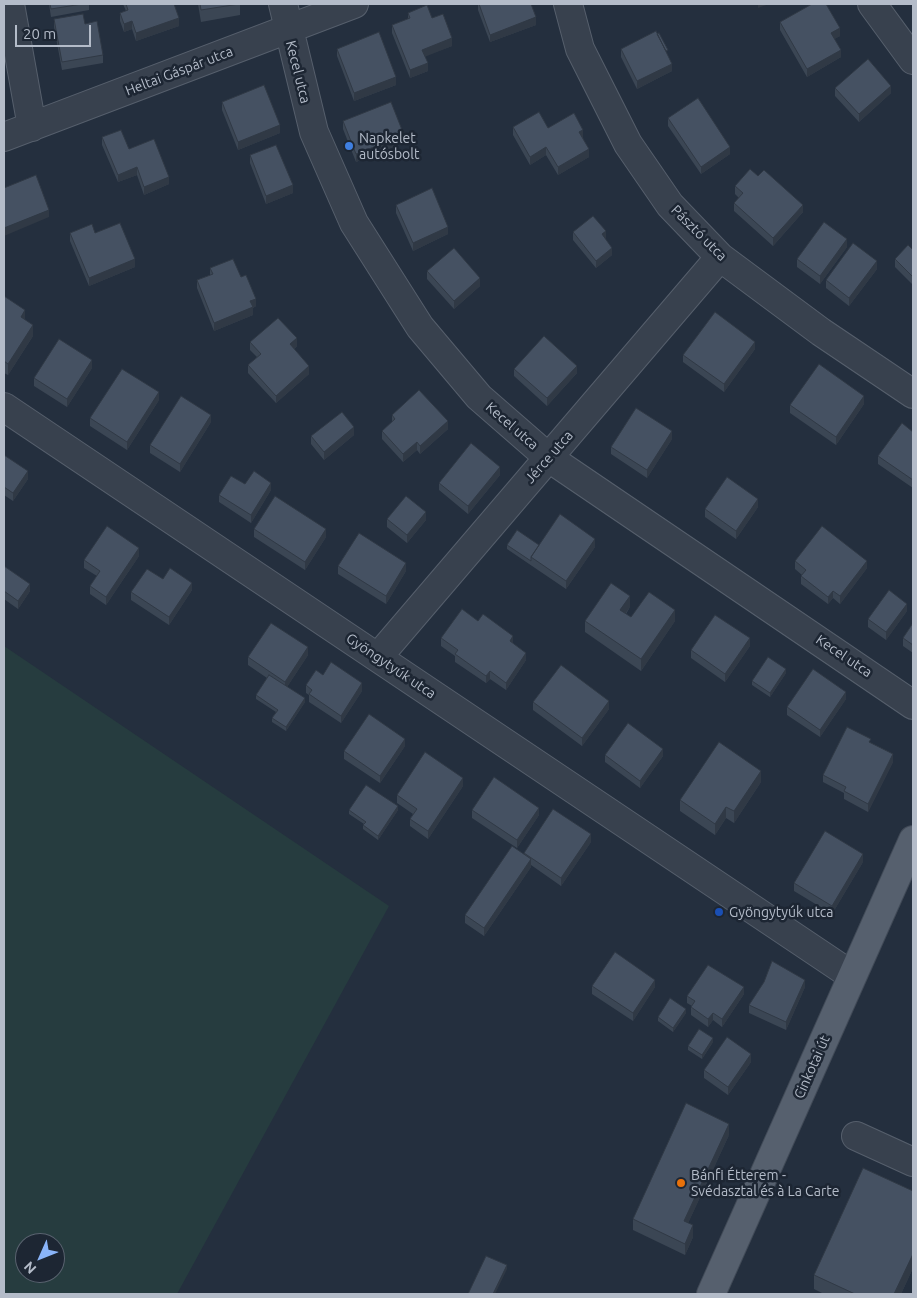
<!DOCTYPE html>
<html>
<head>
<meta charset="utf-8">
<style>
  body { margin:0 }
  #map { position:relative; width:917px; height:1298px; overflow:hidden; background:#242f3e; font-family:Ubuntu,sans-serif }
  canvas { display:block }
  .frame { position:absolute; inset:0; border:5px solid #b4bcc9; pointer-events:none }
  .north { position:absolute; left:15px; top:1233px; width:50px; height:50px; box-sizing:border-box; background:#1d2633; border:1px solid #59626f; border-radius:50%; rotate:226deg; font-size:14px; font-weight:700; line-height:20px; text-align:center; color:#b4bcc9 }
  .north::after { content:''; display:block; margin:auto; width:18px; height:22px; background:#8ab4f8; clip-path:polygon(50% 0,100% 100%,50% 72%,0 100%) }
  .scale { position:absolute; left:15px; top:25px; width:76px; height:22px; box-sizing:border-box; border:2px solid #b4bcc9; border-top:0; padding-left:6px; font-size:15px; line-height:18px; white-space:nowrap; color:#b4bcc9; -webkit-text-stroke:4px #1d2633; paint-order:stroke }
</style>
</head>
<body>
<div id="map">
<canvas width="917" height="1298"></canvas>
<div class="frame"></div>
<div class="north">N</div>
<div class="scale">20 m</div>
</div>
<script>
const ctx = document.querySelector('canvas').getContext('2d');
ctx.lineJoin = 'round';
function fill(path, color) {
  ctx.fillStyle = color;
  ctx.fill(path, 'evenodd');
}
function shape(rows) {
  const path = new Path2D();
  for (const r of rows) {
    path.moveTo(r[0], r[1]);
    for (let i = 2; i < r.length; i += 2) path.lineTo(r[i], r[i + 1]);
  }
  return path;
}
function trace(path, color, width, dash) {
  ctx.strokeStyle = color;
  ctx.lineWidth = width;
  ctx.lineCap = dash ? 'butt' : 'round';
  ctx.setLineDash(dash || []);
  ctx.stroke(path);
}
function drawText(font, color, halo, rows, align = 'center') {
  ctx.font = font + ' Ubuntu,sans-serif';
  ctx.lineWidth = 5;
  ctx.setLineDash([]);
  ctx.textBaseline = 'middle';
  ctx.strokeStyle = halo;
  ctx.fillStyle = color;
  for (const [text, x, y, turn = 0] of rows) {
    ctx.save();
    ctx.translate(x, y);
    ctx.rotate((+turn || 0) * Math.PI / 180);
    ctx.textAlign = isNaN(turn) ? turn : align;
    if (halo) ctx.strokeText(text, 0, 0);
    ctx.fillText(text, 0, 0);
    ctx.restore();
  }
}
fill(shape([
  [4,646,389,906,177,1294,4,1294],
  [25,1243,55,1243,55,1273,25,1273]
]), '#263c3f');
const minor = shape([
  [10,4,32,127],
  [283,4,314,132,354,223,420,327,479,397,549,458,913,705],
  [568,4,580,49,628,144,670,205,720,257,821,332,913,394],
  [872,4,913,60],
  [4,137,354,4],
  [4,407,851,975],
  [378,657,720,257],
  [856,1136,913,1162]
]);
const major = shape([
  [711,1294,913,840]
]);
trace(minor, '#565f6c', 30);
trace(major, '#414a57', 30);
trace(minor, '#38414e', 28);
trace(major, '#56606e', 28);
fill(shape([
  [49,4,89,4,89,10,51,17],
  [123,4,174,4,179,26,136,41,132,29,124,32,120,21,120,13,126,11],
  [198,4,244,4,240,5,240,15,201,22],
  [478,4,479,4,536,25,490,42,478,10],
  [408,13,432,18,452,46,425,56,428,71,410,78,392,33,392,25,408,19],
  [54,19,85,24,103,55,103,63,62,70,54,27],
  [780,22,840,36,834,39,841,57,807,77,780,30],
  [337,49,396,85,354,101,337,56],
  [621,49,668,54,667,54,672,71,637,89,621,57],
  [835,88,891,93,859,122,835,96],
  [222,102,280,133,238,150,222,110],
  [668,118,730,154,701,174,668,126],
  [343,121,404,143,356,162,343,129],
  [513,127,548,128,583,137,583,138,589,157,558,175,546,155,530,165,513,135],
  [102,137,129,149,169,184,144,195,137,175,118,182,102,145],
  [250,155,293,193,266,204,250,163],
  [758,176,803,212,773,246,734,211,734,203,739,198,735,194,735,186],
  [396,205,448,234,413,251,396,213],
  [573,232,605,239,612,255,596,268,573,240],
  [70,233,95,233,135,267,89,286,70,241],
  [847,247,820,284,797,267,797,259],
  [913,250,913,285,895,267,895,259],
  [210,268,241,277,256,306,253,308,253,315,214,331,197,288,197,280,210,275],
  [877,269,849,306,826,288,826,280],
  [427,271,480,286,454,309,427,279],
  [4,296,25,320,33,336,8,375,4,373],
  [250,342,297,346,294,349,309,374,276,403,248,373,248,365,257,357,250,350],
  [755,349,724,392,683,362,683,355],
  [92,368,67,407,34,386,34,378],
  [514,369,577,373,547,406,514,376],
  [159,400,127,450,90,426,90,418],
  [864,404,836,445,790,413,790,405],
  [392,415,448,429,420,454,417,450,403,462,382,439,382,431,392,422],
  [211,422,180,472,150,453,150,445],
  [913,432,913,488,878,464,878,456],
  [354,435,324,460,311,444,311,436],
  [672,439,647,478,611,454,611,447],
  [4,455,28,479,13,501,4,495],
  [500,475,468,514,439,490,439,483],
  [245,484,271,490,251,523,219,502,219,495],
  [758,507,736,539,705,517,705,509],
  [387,519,426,520,407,543,387,527],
  [254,529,326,537,305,570,254,537],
  [507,545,539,545,595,547,566,589,507,549],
  [139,556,106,605,90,594,90,586,97,576,84,568,84,560],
  [795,561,867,568,840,604,833,598,828,604,801,584,801,576,802,575,795,569],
  [4,566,30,591,18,609,4,599],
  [338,566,406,571,386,604,338,574],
  [192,590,169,625,131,600,131,592],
  [630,607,626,614,631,617,675,621,641,671,585,632,585,621],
  [907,611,886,640,868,627,868,619],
  [478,621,513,643,526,660,506,690,490,679,486,683,455,662,455,656,441,646,441,638],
  [913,623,913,653,903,646,903,638],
  [750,646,725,682,691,658,691,650],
  [308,655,287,687,305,702,286,731,272,722,272,718,276,712,256,699,256,695,267,678,248,665,248,657],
  [786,673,770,697,752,685,752,681],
  [323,675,362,691,341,723,309,702,309,695,306,693,306,685],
  [846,699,820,737,787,715,787,707],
  [533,702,609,709,582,746,533,710],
  [871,743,893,762,868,812,844,799,844,793,823,782,823,775],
  [405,746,380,783,344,759,344,751],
  [605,755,663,756,640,788,605,762],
  [761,782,734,823,726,818,715,835,680,811,680,800],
  [463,786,428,839,410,826,410,819,413,814,397,803,397,795],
  [349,810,398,810,378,840,363,829,363,825,364,824,349,814],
  [472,810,539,815,517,848,472,818],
  [591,842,561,886,531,865,531,867,484,936,465,923,465,915,524,854,524,853],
  [863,862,832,914,794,891,794,883],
  [592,986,655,987,633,1021,592,994],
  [805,987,786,1030,749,1013,749,1005],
  [744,994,722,1027,713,1020,708,1027,691,1015,691,1007,692,1006,687,1003,687,996],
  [686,1013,673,1032,658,1021,658,1017],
  [713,1042,702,1059,688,1050,688,1046],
  [751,1062,728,1095,704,1078,704,1070],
  [729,1135,688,1223,693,1237,685,1255,633,1230,633,1219],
  [913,1191,913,1268,901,1294,824,1294,814,1289,814,1275]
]), '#3b4654');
fill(shape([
  [758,4,769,4,758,8],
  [536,17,536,25,490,42,490,35],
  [179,18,179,26,136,41,136,33],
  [132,21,132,29,124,32,124,24],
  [840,28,840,36,831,41,831,33],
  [452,38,452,46,422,58,422,50],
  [841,50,841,57,807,77,807,69],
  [428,63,428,71,410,78,410,70],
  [672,64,672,71,637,89,637,81],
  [396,77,396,85,354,101,354,93],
  [891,86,891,93,859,122,859,114],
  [280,125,280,133,238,150,238,142],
  [583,130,583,137,579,140,579,132],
  [404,135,404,143,356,162,356,154],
  [546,147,546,155,530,165,530,157],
  [730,147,730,154,701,174,701,167],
  [589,149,589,157,558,175,558,167],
  [137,167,137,175,118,182,118,175],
  [169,177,169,184,144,195,144,187],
  [293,185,293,193,266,204,266,196],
  [803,205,803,212,773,246,773,238],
  [49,210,49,217,4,236,4,228],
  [448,227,448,234,413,251,413,243],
  [606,231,606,239,602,234],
  [847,239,847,247,820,284,820,276],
  [612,248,612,255,596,268,596,261],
  [135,259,135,267,89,286,89,278],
  [877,261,877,269,849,306,849,298],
  [480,278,480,286,454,309,454,301],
  [256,299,256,306,253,308,253,315,214,331,214,323,250,301],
  [25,310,25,321,21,317],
  [33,325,33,336,8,375,8,364],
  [297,338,297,346,290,352,290,344],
  [755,342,755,349,724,392,724,384],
  [92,360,92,368,67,407,67,399],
  [309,366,309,374,276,403,276,396],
  [577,366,577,373,547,406,547,398],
  [159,392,159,400,127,450,127,442],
  [864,396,864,404,836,445,836,437],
  [211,415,211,422,180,472,180,464],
  [448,421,448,429,420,454,420,446],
  [354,427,354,435,324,460,324,452],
  [672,431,672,439,647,478,647,470],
  [417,442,417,450,403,462,403,454],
  [500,467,500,475,468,514,468,506],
  [28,471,28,479,13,501,13,493],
  [271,483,271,490,251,523,251,515],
  [758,499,758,507,736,539,736,531],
  [426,512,426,520,407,543,407,535],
  [326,529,326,537,305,570,305,562],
  [595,539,595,547,566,589,566,581],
  [139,548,139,556,106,605,106,597],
  [867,561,867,568,840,604,840,596],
  [406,563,406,571,386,604,386,596],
  [192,583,192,590,169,625,169,617],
  [30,584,30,591,18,609,18,601],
  [833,591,833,598,828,604,828,597],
  [630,596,630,607,620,621,620,610],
  [907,604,907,611,886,640,886,632],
  [675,610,675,621,641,671,641,659],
  [513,636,513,644,510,641],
  [750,638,750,646,725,682,725,674],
  [308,647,308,655,285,690,285,682],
  [526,653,526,660,506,690,506,683],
  [786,669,786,673,770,697,770,693],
  [490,671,490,679,486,683,486,676],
  [362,683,362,691,341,723,341,716],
  [846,692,846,699,820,737,820,730],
  [305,698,305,702,286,731,286,727],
  [609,701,609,709,582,746,582,738],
  [405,739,405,746,380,783,380,776],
  [663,749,663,756,640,788,640,781],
  [893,754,893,762,868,812,868,804],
  [761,771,761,782,734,823,734,811],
  [463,778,463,786,428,839,428,831],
  [398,806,398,810,378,840,378,836],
  [726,807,726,818,715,835,715,824],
  [539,808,539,815,517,848,517,840],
  [591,834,591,842,561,886,561,878],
  [863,854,863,862,832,914,832,906],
  [531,859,531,867,484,936,484,928],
  [655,980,655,987,633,1021,633,1013],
  [805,980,805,987,786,1030,786,1022],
  [744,987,744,994,722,1027,722,1019],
  [686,1009,686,1013,673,1032,673,1028],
  [713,1013,713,1020,708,1027,708,1019],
  [713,1038,713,1042,702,1059,702,1055],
  [751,1054,751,1062,728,1095,728,1087],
  [729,1124,729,1135,684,1232,684,1221],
  [693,1225,693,1237,685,1255,685,1244],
  [913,1254,913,1268,901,1294,894,1294],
  [507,1265,507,1269,495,1294,493,1294]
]), '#303945');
const building = shape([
  [50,4,82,4,51,9,50,4],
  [126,4,174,4,179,18,136,33,132,21,124,24,120,13,128,10,126,4],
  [200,4,239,4,201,10,200,4],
  [479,4,531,4,536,17,490,35,479,4],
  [812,4,826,4,840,28,831,33,841,50,807,69,780,22,812,4],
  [427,5,432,18,443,14,452,38,422,50,428,63,410,70,392,25,410,18,408,13,427,5],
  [83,14,85,24,97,21,103,55,62,62,54,19,83,14],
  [656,31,672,64,637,81,621,49,656,31],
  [379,32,396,77,354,93,337,49,379,32],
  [659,33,668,50,666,51,657,34,659,33],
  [868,59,891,86,859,114,835,88,868,59],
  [264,85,280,125,238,142,222,102,264,85],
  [698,98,730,147,701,167,668,118,698,98],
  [391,102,404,135,356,154,343,121,391,102],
  [539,112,548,128,574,113,583,130,579,132,589,149,558,167,546,147,530,157,513,127,539,112],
  [121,130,129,149,154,139,169,177,144,187,137,167,118,175,102,137,121,130],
  [276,145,293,185,266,196,250,155,276,145],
  [750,169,758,176,764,170,803,205,773,238,734,203,743,193,735,186,750,169],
  [36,175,49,210,4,228,4,188,36,175],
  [432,188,448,227,413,243,396,205,432,188],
  [593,216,606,231,602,234,612,248,596,261,573,232,593,216],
  [824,222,847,239,820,276,797,259,824,222],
  [120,223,135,259,89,278,70,233,92,224,95,233,120,223],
  [853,243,877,261,849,298,826,280,853,243],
  [908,245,913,250,913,277,895,259,908,245],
  [454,248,480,278,454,301,427,271,454,248],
  [233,259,241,277,246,275,256,299,250,301,253,307,214,323,197,280,213,274,210,268,233,259],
  [4,296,25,310,21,317,33,325,8,364,4,361,4,296],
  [715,312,755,342,724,384,683,355,715,312],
  [278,318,297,338,290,344,309,366,276,396,248,365,261,354,250,342,278,318],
  [544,336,577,366,547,398,514,369,544,336],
  [59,339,92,360,67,399,34,378,59,339],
  [819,364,864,396,836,437,790,405,819,364],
  [122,369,159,392,127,442,90,418,122,369],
  [419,390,448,421,420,446,417,442,403,454,382,431,395,419,392,415,419,390],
  [181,396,211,415,180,464,150,445,181,396],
  [636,408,672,431,647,470,611,447,636,408],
  [342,412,354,427,324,452,311,436,342,412],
  [902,423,913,432,913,480,878,456,902,423],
  [471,443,500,467,468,506,439,483,471,443],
  [4,455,28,471,13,493,4,487,4,455],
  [254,471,271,483,251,515,219,495,231,476,245,484,254,471],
  [727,477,758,499,736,531,705,509,727,477],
  [275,496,326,529,305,562,254,529,275,496],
  [406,496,426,512,407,535,387,519,406,496],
  [560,514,595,539,566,581,531,557,560,514],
  [107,526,139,548,106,597,90,586,100,571,84,560,107,526],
  [822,526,867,561,840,596,833,591,828,597,801,576,806,570,795,561,822,526],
  [517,530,539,545,531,557,531,561,507,545,517,530],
  [359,533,406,563,386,596,338,566,359,533],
  [4,566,30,584,18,601,4,591,4,566],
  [170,568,192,583,169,617,131,592,147,569,163,579,170,568],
  [611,583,630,596,620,610,631,617,649,592,675,610,641,659,585,621,611,583],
  [889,590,907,604,886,632,868,619,889,590],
  [462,609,478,621,483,614,513,636,510,641,526,653,506,683,490,671,486,676,455,654,458,650,441,638,462,609],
  [715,615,750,638,725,674,691,650,715,615],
  [271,623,308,647,285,682,248,657,271,623],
  [913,623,913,645,903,638,913,623],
  [768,657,786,669,770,693,752,681,768,657],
  [331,662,362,683,341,716,309,694,312,690,306,685,316,670,323,675,331,662],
  [561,665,609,701,582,738,533,702,561,665],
  [813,669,846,692,820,730,787,707,813,669],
  [269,675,305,698,286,727,272,718,278,710,256,695,269,675],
  [369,714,405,739,380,776,344,751,369,714],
  [628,723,663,749,640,781,605,755,628,723],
  [847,727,871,739,869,742,893,754,868,804,844,791,846,787,823,775,847,727],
  [719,742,761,771,734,811,726,807,715,824,680,800,719,742],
  [425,752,463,778,428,831,410,819,417,809,397,795,425,752],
  [494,777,539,808,517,840,472,810,494,777],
  [366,785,398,806,378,836,363,825,366,822,349,810,366,785],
  [553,809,591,834,561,878,524,853,553,809],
  [825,831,863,854,832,906,794,883,825,831],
  [512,846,531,859,484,928,465,915,512,846],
  [615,952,655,980,633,1013,592,986,615,952],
  [772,961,805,980,786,1022,749,1005,764,982,772,961],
  [708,965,744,987,722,1019,713,1013,708,1019,691,1007,695,1001,687,996,708,965],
  [670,998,686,1009,673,1028,658,1017,670,998],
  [699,1029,713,1038,702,1055,688,1046,699,1029],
  [727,1037,751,1054,728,1087,704,1070,727,1037],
  [686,1103,729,1124,684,1221,693,1225,685,1244,633,1219,686,1103],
  [863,1168,913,1191,913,1254,894,1294,855,1294,814,1275,863,1168],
  [486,1256,507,1265,493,1294,468,1294,486,1256]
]);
fill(building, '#455162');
trace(building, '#303945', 1);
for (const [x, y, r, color] of [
  [349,146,5,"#3f7fe0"],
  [719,912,5,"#1a4fb4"],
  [681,1183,5,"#e8710a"]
]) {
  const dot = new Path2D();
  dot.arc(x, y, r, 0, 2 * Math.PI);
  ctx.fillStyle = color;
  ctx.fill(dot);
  trace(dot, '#1d2633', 2);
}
drawText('14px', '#b4bcc9', '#1d2633', [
  ["Heltai Gáspár utca",179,71,-21],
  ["Kecel utca",298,72,76],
  ["Pásztó utca",699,233,45],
  ["Kecel utca",512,426,41],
  ["Jérce utca",549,457,-49],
  ["Kecel utca",844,656,34],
  ["Gyöngytyúk utca",391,666,34],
  ["Cinkotai út",812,1067,-66]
]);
drawText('14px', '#b4bcc9', '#1d2633', [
  ["Napkelet",359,138],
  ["autósbolt",359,154],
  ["Gyöngytyúk utca",729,912],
  ["Bánfi Étterem -",691,1175],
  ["Svédasztal és à La Carte",691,1191]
], 'left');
</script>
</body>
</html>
